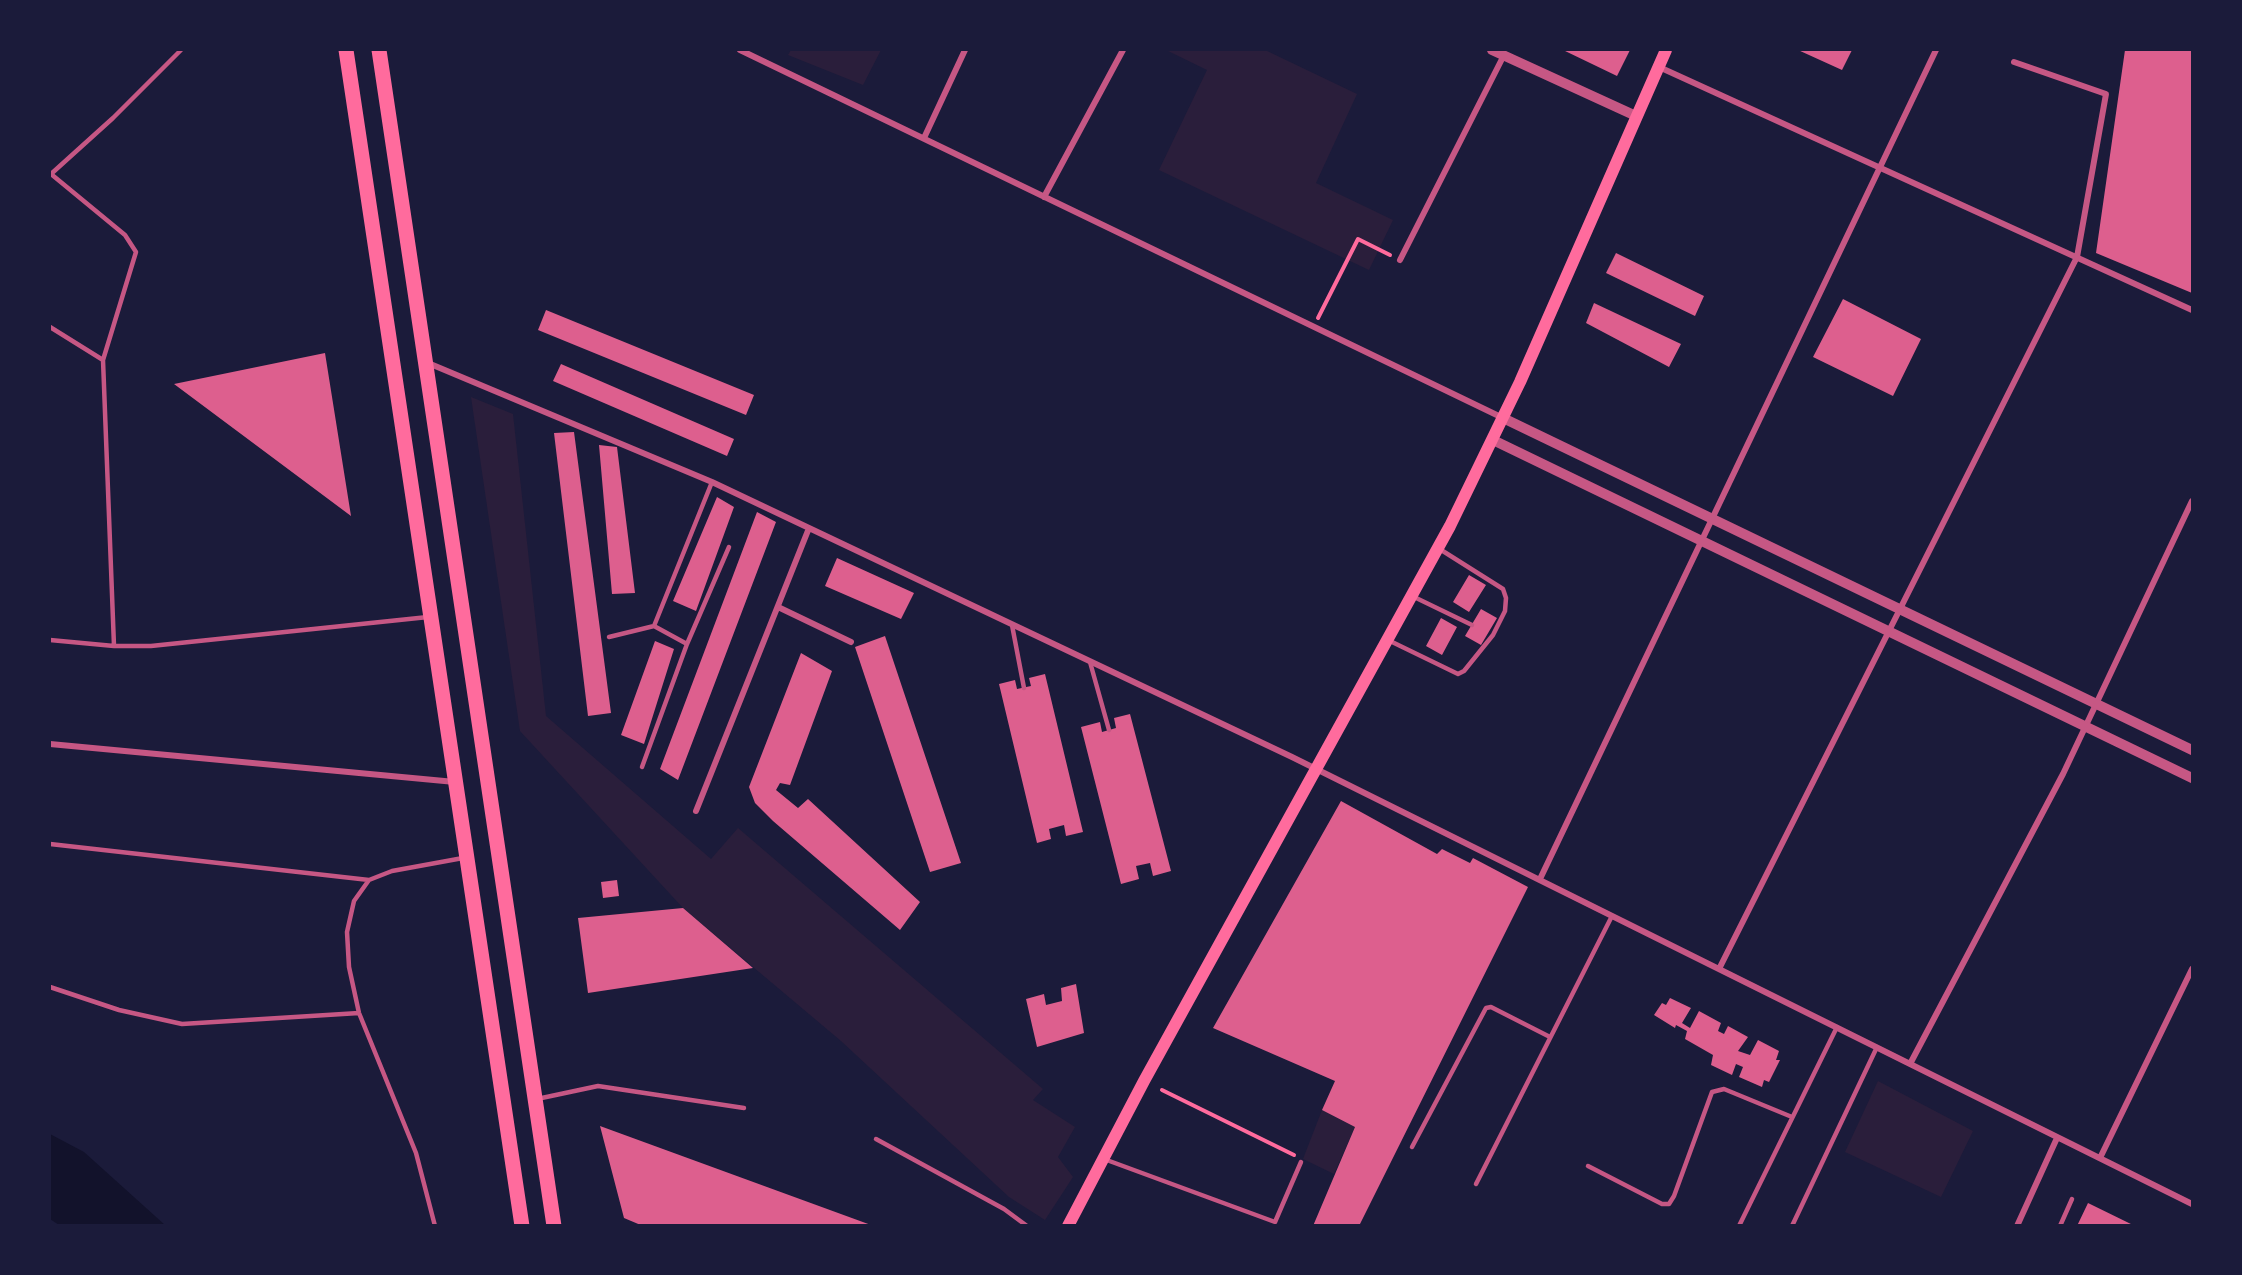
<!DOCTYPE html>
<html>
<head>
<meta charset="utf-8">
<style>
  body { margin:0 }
  #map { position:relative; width:2242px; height:1275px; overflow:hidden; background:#1b1b3a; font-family:Spectral,serif }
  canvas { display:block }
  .frame { position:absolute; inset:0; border:51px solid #1b1b3a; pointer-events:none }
</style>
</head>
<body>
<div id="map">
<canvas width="2242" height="1275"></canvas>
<div class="frame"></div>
</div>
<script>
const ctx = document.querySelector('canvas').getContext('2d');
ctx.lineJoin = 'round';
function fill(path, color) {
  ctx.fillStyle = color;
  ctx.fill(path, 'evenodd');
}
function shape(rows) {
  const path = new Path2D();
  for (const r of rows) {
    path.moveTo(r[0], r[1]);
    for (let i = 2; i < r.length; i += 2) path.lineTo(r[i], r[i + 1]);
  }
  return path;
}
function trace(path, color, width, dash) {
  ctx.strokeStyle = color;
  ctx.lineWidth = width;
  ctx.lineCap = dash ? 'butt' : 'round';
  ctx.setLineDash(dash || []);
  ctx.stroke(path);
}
fill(shape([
  [791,50,881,50,863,85,788,55],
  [1166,50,1265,50,1357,94,1316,183,1393,220,1369,270,1159,170,1207,70],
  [471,397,513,414,546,716,711,859,738,828,1043,1089,1033,1100,1075,1127,1058,1157,1073,1177,1045,1220,1009,1197,841,1041,683,908,520,731],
  [1878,1081,1973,1131,1941,1197,1845,1152],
  [1322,1110,1355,1127,1334,1174,1303,1159]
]), '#2a1e3b');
fill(shape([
  [50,1134,84,1152,165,1225,59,1225,50,1219]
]), '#12122b');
fill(shape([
  [1563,50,1630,50,1617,76],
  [1798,50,1852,50,1842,70],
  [2125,50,2192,50,2192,293,2096,253],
  [1616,253,1704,296,1695,316,1606,273],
  [1843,299,1921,339,1893,396,1813,357],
  [1594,303,1681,344,1669,367,1586,323],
  [546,310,754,395,746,415,538,330],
  [325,353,351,516,174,384],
  [561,364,734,439,727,456,553,381],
  [574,432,611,713,588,716,554,433],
  [599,445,617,447,635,593,612,594],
  [717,497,734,507,696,611,673,601],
  [757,512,776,522,678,780,660,769],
  [837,558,914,593,901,619,825,586],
  [1469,575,1486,585,1469,612,1453,602],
  [1481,609,1497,618,1481,645,1465,636],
  [1441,618,1457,627,1442,655,1426,646],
  [885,636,961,863,930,872,855,647],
  [655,641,674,649,644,744,621,735],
  [801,653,832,671,790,785,780,783,776,790,798,808,808,799,920,902,900,930,773,821,755,803,749,787],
  [1045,674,1083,832,1066,836,1064,825,1049,829,1051,839,1037,843,999,684,1015,680,1017,689,1031,686,1029,678],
  [1130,714,1171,871,1153,876,1150,863,1136,866,1139,879,1121,884,1081,727,1100,722,1102,732,1116,728,1114,718],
  [1341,801,1437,854,1442,849,1470,863,1473,858,1528,887,1359,1226,1313,1226,1355,1127,1322,1110,1335,1081,1213,1028],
  [617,880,619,896,603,898,601,882],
  [683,908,753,968,588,993,578,918],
  [1076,984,1084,1033,1037,1047,1026,999,1044,994,1046,1005,1062,1001,1061,988],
  [1670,998,1691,1008,1682,1023,1690,1028,1699,1011,1721,1023,1718,1031,1724,1034,1728,1026,1748,1037,1738,1051,1750,1055,1758,1040,1779,1051,1776,1060,1780,1060,1769,1082,1764,1080,1762,1087,1739,1077,1743,1067,1736,1064,1732,1075,1711,1065,1713,1055,1685,1039,1687,1031,1676,1025,1675,1028,1654,1015,1662,1003,1666,1005],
  [600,1126,871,1225,871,1226,643,1226,624,1218],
  [2088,1203,2135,1226,2077,1226]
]), '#dd5f8e');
trace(shape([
  [1318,318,1358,239,1390,255],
  [1162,1090,1294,1155]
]), '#ff6b9d', 4);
trace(shape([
  [181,50,113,118,51,174,125,235,136,252,103,360,114,646,151,646,428,617],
  [50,327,103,360],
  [1412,596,1472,625],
  [1012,625,1024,688],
  [654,626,687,644],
  [609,637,654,626,712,482],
  [50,640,114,646],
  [1390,641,1458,674,1464,671,1493,635,1505,611,1506,598,1503,589,1438,548],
  [1090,662,1109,730],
  [642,767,687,644,729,547],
  [50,844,369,880],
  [50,987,119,1010,182,1024,359,1013],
  [537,1099,598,1086,744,1108],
  [876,1139,1004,1209,1027,1226],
  [1412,1147,1486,1008,1491,1007,1550,1037],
  [1104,1159,1275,1222,1301,1162],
  [1588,1166,1662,1204,1669,1204,1674,1196,1712,1092,1724,1089,1792,1117],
  [1476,1184,1612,916],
  [435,1226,416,1153,359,1013,349,967,347,932,354,901,369,880,392,871,463,858],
  [1739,1226,1837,1027],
  [1792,1226,1877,1047],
  [2060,1226,2072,1199]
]), '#c65784', 4.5);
trace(shape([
  [740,50,1503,418],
  [1659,67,2192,310],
  [924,138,965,50],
  [1044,197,1123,50],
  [1400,260,1504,55],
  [428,363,712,482,1292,757,2192,1204],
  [778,607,851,642],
  [50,744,455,782],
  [696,811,809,528],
  [1540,879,1936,50],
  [1719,969,2077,257,2106,94,2014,62],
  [1910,1064,2063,774,2192,501],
  [2100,1158,2192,969],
  [2017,1226,2057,1138]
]), '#c65784', 6);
trace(shape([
  [1492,50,1636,116],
  [1503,418,2192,750],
  [1493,440,2192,778]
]), '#c65784', 10);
trace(shape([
  [1068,1226,1144,1081,1450,526,1520,382,1666,50]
]), '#ff6b9d', 12);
trace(shape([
  [346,50,522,1226],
  [379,50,554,1226]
]), '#ff6b9d', 15);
</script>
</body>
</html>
